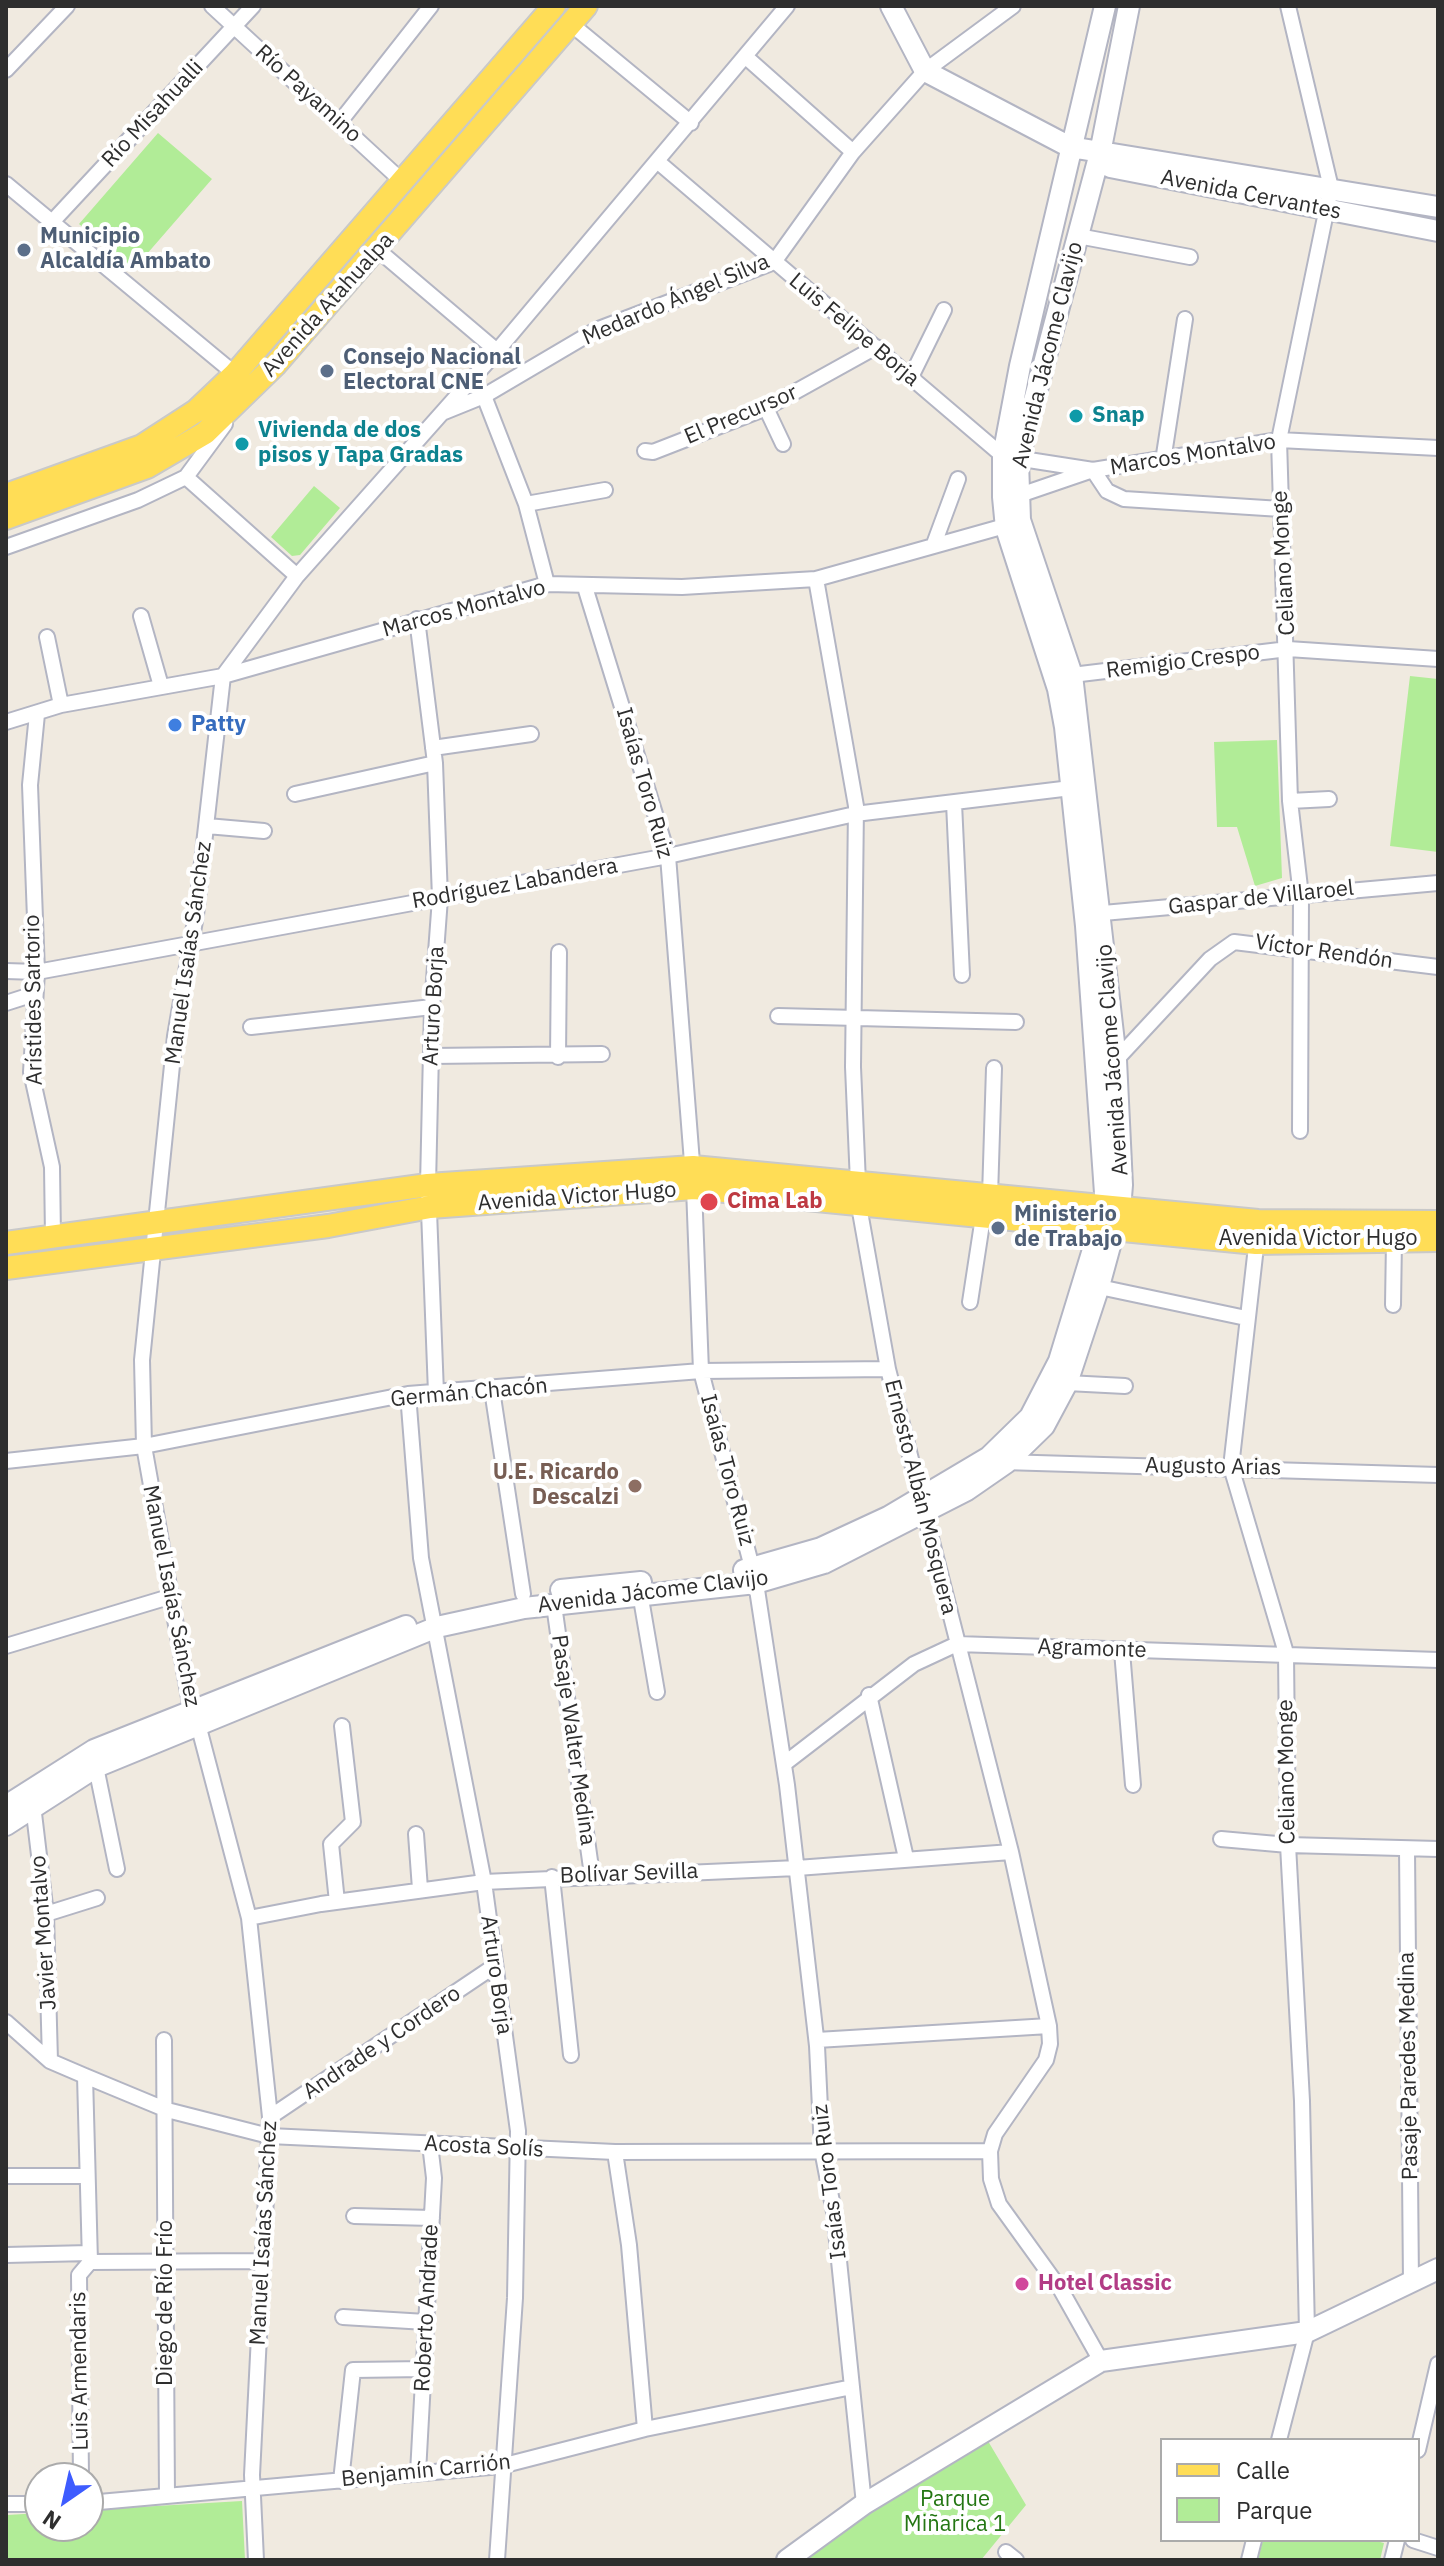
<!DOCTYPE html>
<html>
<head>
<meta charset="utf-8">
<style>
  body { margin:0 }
  #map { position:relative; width:1444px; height:2566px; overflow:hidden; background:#f0eae0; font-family:"IBM Plex Sans",sans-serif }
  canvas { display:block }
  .frame { position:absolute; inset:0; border:8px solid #2e2e2e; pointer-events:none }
  .legend { position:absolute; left:1160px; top:2438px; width:260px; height:104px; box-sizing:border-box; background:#fff; border:2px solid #ababab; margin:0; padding:10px 14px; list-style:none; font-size:24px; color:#2e2e2e }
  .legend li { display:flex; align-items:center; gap:16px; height:40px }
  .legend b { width:40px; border:2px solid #ababab }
  .north { position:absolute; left:24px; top:2462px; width:80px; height:80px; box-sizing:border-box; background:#fff; border:2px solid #ababab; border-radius:50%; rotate:214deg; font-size:22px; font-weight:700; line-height:32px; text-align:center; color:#2e2e2e }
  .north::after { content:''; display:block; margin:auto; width:28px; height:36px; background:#3e5cff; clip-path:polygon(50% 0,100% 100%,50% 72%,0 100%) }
</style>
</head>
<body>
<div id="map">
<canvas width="1444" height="2566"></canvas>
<div class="frame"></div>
<ul class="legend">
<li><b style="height:10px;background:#ffdd56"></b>Calle</li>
<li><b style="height:22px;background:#b1ec97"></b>Parque</li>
</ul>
<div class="north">N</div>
</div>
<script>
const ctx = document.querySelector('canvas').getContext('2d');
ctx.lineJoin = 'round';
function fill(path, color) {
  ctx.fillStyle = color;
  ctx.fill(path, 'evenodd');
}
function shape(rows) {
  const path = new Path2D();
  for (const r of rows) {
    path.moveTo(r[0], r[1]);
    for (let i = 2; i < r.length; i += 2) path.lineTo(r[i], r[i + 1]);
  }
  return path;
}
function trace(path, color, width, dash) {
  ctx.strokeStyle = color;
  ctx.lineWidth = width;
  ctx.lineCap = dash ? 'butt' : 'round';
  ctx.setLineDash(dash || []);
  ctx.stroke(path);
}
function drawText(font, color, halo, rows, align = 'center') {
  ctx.font = font + ' "IBM Plex Sans",sans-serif';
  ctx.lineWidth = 8;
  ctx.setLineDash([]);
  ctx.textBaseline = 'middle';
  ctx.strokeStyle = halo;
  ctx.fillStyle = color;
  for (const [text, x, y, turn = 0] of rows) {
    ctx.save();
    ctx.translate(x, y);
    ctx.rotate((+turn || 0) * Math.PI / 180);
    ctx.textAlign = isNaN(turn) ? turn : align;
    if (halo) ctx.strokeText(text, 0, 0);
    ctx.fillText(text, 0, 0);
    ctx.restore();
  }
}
fill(shape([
  [158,133,212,179,133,270,79,224],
  [314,486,340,508,300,555,292,556,271,537],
  [1410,676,1438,679,1438,852,1390,846],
  [1277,740,1282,878,1255,886,1237,827,1217,827,1214,742],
  [985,2436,1026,2505,981,2560,796,2560],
  [242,2501,245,2560,8,2560,8,2515,40,2513,40,2526,88,2526,88,2510],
  [1263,2540,1372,2540,1384,2543,1380,2560,1258,2560]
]), '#b1ec97');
const street = shape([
  [212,6,403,182],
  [1288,6,1331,188,1279,440,1290,801,1301,896,1300,1131],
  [571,24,691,123],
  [746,57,853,152],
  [6,70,67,6],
  [339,123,431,6],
  [657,161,1003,456,1093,470,1279,440,1438,448],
  [6,184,235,374],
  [52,222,253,6],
  [1078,236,1190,257],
  [378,250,497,351],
  [911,377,944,310],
  [484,396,526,504,547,584],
  [766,408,783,444],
  [442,413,484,396,596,330,774,262,853,152,925,71,1013,6],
  [645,451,653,452,766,408,876,347],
  [1163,461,1185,319],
  [1093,470,1107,491,1124,499,1281,509],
  [186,477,297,576],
  [1014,497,1093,470],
  [526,504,605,490],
  [934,544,958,479],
  [6,547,138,500,186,477,225,424],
  [816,579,856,806,853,1067,859,1206,888,1369,1011,1852,1049,2026,1050,2044,1046,2060,995,2134,990,2151,991,2179,999,2204,1061,2290,1101,2361],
  [585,587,668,856,694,1188,701,1371,756,1583,787,1785,817,2046,822,2150,834,2212,864,2504],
  [141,616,161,686],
  [417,619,435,763,440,898,432,1007,428,1185,436,1393],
  [47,637,61,705],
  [1072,675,1288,649,1438,659],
  [37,714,30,785,37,972,31,1072,52,1167,53,1237],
  [6,722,61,705,223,676,547,584,682,587,816,579,1012,524],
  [433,748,531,734],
  [295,794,435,763],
  [1290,801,1329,799],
  [954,803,962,975],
  [207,826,264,831],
  [1092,914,1438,883],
  [6,971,37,972,668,856,855,814,1071,788],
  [6,1003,34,994],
  [778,1016,1016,1022],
  [251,1027,432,1007],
  [431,1056,602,1054],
  [558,1057,559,952],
  [1116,1060,1210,959,1234,942,1438,967],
  [990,1196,994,1068],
  [1257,1238,1231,1467,1286,1653,1288,1845,1302,2101,1307,2332,1279,2440],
  [1090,1285,1246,1318],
  [970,1302,983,1217],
  [1393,1305,1394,1240],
  [1067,1383,1125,1386],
  [492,1390,523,1594],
  [408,1394,421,1558,484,1882,518,2131,515,2298,497,2560],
  [6,1461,144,1446,408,1394,701,1371,888,1369],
  [1003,1462,1438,1475],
  [639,1587,657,1692],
  [554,1605,592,1875],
  [6,1646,169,1597],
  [1122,1651,1133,1785],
  [869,1695,906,1858],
  [784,1764,914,1664,957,1644,1438,1660],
  [96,1767,117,1869],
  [33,1805,46,1914,50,2061],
  [416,1834,420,1889],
  [1221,1839,1288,1845,1438,1849],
  [1407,1850,1411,2283],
  [552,1877,571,2055],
  [337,1902,331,1844,353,1822,342,1726],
  [46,1914,97,1898],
  [249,1918,321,1904,484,1882,797,1868,1011,1852],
  [6,2022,50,2061,85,2076,167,2110,269,2136,615,2152,990,2151],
  [164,2040,167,2496],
  [817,2040,1049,2026],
  [270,2117,493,1967],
  [615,2152,629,2245,645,2429],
  [6,2176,86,2176],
  [354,2216,432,2218],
  [6,2255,89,2253],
  [90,2262,264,2261],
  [343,2317,426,2322],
  [1418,2450,1438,2364],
  [418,2473,434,2178,430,2144],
  [81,2478,79,2275,90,2262,85,2076],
  [341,2481,353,2370,424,2369],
  [88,2503,501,2466,645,2429,852,2387],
  [6,2504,40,2504],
  [1413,2540,1438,2548],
  [1006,2552,1016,2560],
  [256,2560,252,2475,270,2117,249,1918,199,1728,191,1709,144,1446,142,1360,156,1222,175,1036,196,915,223,676,297,576,497,351,787,6],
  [1249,2560,1254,2540],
  [1392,2560,1397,2540]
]);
const secondary = shape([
  [891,6,925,71,1070,147,1438,207],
  [1110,167,1438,231],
  [744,1570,821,1548,888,1517,989,1457,1030,1417,1059,1361,1106,1207,1086,926,1065,727,1058,689,1006,528,1003,497,1003,456,1020,366,1105,6],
  [561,1590,641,1582],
  [6,1806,94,1750,406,1626],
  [6,1825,96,1767,437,1627,524,1608,756,1583,824,1563,967,1490,1006,1463,1044,1426,1067,1383,1099,1286,1120,1209,1122,1185,1116,1060,1072,675,1020,520,1018,461,1100,153,1129,6],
  [787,2560,864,2504,1101,2361,1307,2332,1438,2269]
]);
const primary = shape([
  [6,495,142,446,196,411,235,374,554,6],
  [6,518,147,467,205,433,275,365,586,6],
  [6,1243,428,1185,693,1167,1258,1221,1438,1222],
  [6,1268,328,1226,430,1207,694,1188,1256,1243,1438,1240]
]);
trace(street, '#b3b5c3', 18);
trace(secondary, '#b3b5c3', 24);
trace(primary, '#c9c9c9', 26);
trace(street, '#fff', 14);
trace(secondary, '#fff', 20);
trace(primary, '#ffdd56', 22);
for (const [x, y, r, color] of [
  [24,250,8,"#5c6f8a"],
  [327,371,8,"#5c6f8a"],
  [1076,416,8,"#0f9aa8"],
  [242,444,8,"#0f9aa8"],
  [175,725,8,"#3f7fe0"],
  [709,1202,10,"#e0444e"],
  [998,1228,8,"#5c6f8a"],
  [635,1486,8,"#8d6e63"],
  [1022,2284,8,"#d1479c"]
]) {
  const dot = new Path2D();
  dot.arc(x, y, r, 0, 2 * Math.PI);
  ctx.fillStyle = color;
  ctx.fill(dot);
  trace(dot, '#fff', 3);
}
drawText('22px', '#2e2e2e', '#fff', [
  ["Río Payamino",308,94,42],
  ["Río Misahualli",153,114,-47],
  ["Avenida Cervantes",1251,195,11],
  ["Medardo Ángel Silva",676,300,-23],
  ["Avenida Atahualpa",328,305,-48],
  ["Luis Felipe Borja",854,330,40],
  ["Avenida Jácome Clavijo",1048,355,-76],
  ["El Precursor",741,415,-23],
  ["Marcos Montalvo",1193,455,-9],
  ["Celiano Monge",1284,563,-93],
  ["Marcos Montalvo",464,609,-15],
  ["Remigio Crespo",1183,662,-7],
  ["Isaías Toro Ruiz",644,783,74],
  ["Rodríguez Labandera",515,884,-10],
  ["Gaspar de Villaroel",1261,898,-6],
  ["Víctor Rendón",1324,952,8],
  ["Manuel Isaías Sánchez",189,953,-82],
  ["Arístides Sartorio",34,1000,-91],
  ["Arturo Borja",434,1006,-87],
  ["Avenida Jácome Clavijo",1113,1060,-94],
  ["Avenida Victor Hugo",577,1197,-4],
  ["Avenida Victor Hugo",1318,1239],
  ["Germán Chacón",469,1393,-5],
  ["Augusto Arias",1213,1467,1],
  ["Isaías Toro Ruiz",727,1470,75],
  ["Ernesto Albán Mosquera",920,1497,76],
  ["Avenida Jácome Clavijo",653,1592,-7],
  ["Manuel Isaías Sánchez",171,1596,79],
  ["Agramonte",1092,1649,2],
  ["Pasaje Walter Medina",573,1740,82],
  ["Celiano Monge",1287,1772,-91],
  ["Bolívar Sevilla",629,1874,-2],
  ["Javier Montalvo",44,1933,-94],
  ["Arturo Borja",496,1975,82],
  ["Andrade y Cordero",382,2043,-34],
  ["Pasaje Paredes Medina",1409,2066,-91],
  ["Acosta Solís",484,2147,3],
  ["Isaías Toro Ruiz",830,2182,-97],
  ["Manuel Isaías Sánchez",264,2233,-87],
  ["Diego de Río Frío",166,2303,-90],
  ["Roberto Andrade",427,2308,-87],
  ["Luis Armendaris",80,2371,-91],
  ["Benjamín Carrión",426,2471,-6]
]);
drawText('bold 22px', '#4e5e75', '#fff', [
  ["Municipio",40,237],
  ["Alcaldía Ambato",40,262],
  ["Consejo Nacional",343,358],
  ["Electoral CNE",343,383],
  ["Ministerio",1014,1215],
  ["de Trabajo",1014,1240]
], 'left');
drawText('bold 22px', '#0d838f', '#fff', [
  ["Snap",1092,416],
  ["Vivienda de dos",258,431],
  ["pisos y Tapa Gradas",258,456]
], 'left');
drawText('bold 22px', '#366cbe', '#fff', [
  ["Patty",191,725]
], 'left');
drawText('bold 22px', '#be3a42', '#fff', [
  ["Cima Lab",727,1202]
], 'left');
drawText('bold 22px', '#785e54', '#fff', [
  ["U.E. Ricardo",619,1473],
  ["Descalzi",619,1498]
], 'right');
drawText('bold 22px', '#b23c85', '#fff', [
  ["Hotel Classic",1038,2284]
], 'left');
drawText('22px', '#247613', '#fff', [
  ["Parque",955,2500],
  ["Miñarica 1",955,2525]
]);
</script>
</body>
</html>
